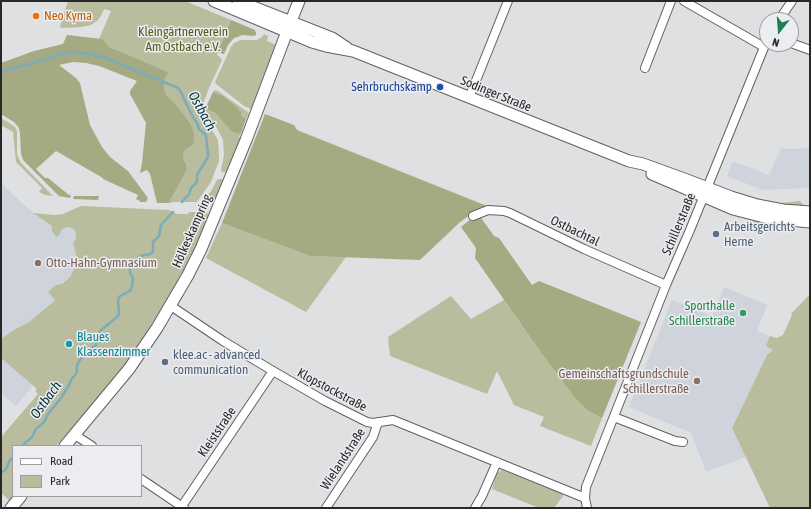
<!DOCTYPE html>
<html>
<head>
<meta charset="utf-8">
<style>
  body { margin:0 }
  #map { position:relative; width:811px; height:509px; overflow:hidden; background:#dee0e2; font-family:"Asap Condensed",sans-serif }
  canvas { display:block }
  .frame { position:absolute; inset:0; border:2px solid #282829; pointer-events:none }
  .legend { position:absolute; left:12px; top:445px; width:130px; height:52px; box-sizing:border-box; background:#ecedf0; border:1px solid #9e9ea0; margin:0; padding:5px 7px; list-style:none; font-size:12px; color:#282829 }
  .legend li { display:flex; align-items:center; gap:8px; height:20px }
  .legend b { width:20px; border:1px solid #9e9ea0 }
  .north { position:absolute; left:759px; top:12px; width:40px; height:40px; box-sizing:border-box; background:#ecedf0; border:1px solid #9e9ea0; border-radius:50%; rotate:197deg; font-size:11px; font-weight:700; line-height:16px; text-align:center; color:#282829 }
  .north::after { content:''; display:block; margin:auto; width:14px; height:18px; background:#1e7f56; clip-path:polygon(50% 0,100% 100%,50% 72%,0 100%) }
</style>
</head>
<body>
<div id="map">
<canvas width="811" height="509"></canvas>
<div class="frame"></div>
<ul class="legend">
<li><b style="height:5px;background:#fff"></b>Road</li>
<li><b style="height:11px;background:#b9bd9e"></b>Park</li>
</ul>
<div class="north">N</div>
</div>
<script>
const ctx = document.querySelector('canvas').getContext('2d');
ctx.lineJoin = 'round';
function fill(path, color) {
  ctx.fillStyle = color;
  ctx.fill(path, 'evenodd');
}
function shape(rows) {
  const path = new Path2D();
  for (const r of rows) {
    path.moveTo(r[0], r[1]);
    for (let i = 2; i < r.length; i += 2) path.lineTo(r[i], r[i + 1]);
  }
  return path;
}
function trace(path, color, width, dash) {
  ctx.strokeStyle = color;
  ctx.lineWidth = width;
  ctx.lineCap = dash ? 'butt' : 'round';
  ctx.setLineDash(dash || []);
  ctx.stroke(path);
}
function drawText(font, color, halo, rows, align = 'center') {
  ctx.font = font + ' "Asap Condensed",sans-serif';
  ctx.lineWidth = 3;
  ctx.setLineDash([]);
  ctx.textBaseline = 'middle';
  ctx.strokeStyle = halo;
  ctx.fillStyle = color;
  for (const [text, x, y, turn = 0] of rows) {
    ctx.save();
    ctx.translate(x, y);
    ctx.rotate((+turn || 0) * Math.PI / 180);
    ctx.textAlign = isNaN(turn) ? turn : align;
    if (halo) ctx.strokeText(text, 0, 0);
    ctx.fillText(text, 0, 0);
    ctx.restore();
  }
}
fill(shape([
  [781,148,790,149,810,148,810,188,763,190,727,176,733,161,769,175],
  [1,183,33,213,52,226,60,232,64,228,70,227,72,228,76,232,77,236,75,241,73,243,77,258,75,267,71,275,71,276,62,284,49,292,55,299,29,322,12,331,1,339],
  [724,287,767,305,757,331,770,336,766,346,773,350,767,355,732,428,746,457,706,472,690,430,689,432,629,407,672,300,712,316],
  [1,358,33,386,16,406,1,393]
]), '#cfd4dc');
fill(shape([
  [68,1,185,1,231,20,217,55,220,57,222,60,209,88,201,109,200,113,203,121,212,130,218,140,219,154,219,161,214,174,211,182,197,202,174,202,169,203,183,177,187,169,186,163,183,159,183,154,186,149,193,145,191,124,177,106,165,93,164,81,167,72,108,47,102,39,99,39,111,11,104,9,102,14,98,20,91,25,81,27,61,28,60,26],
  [264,34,268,36,267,41,276,45,251,109,244,106,216,84,215,82,231,47,234,43,238,41,242,40,257,40,262,37],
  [215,90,218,91,249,113,246,119,221,95,213,92],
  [206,107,207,109,215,113,231,131,237,134,241,133,239,137,240,138,226,172,222,172,221,170,224,155,223,140,217,128,205,116,205,113],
  [1,118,11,124,15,127,17,131,17,154,19,159,21,163,53,196,45,195,39,192,42,188,16,162,13,132,1,125],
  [219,179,223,179,215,199,212,202,202,202,211,191,217,180],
  [800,201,805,207,780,205,781,203],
  [81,206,169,210,177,214,188,214,189,212,206,212,208,214,208,216,197,243,173,290,150,327,121,370,84,414,56,446,13,446,13,496,9,500,1,493,1,437,38,394,35,391,37,389,1,358,1,339,12,331,29,322,55,300,48,292,56,285,62,284,71,276,71,275,75,267,77,258,73,243,76,238,76,232,72,228,67,227,62,229,59,235,56,237,52,231,52,226,33,213,55,215,63,214],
  [754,219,767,222,774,230,759,225,753,222],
  [222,223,310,256,346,257,306,312,206,258],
  [810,294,810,508,770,508,732,428,767,355,773,350,766,346,770,336,777,338,783,335,792,315,791,314],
  [451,296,471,319,504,300,539,350,575,398,587,410,602,418,591,446,540,426,544,417,514,405,497,371,487,394,390,356,388,337],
  [502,470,563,494,563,496,554,508,539,508,492,489,497,473,499,472]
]), '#b9bd9e');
fill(shape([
  [231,20,255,30,256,33,256,35,253,36,243,35,234,38,228,45,224,54,223,54,218,52],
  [67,35,102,39,109,47,168,72,164,81,165,93,177,106,191,124,194,135,193,145,186,149,183,154,183,159,186,163,187,169,183,177,169,203,157,203,150,174,147,170,140,173,142,163,146,123,130,94,130,91,137,81,99,66,86,63,73,62,59,65,76,78,80,83,90,125,102,147,110,157,128,171,148,198,146,202,140,202,140,201,136,199,138,195,103,179,103,178,56,151,36,169,45,178,48,178,69,195,71,195,70,198,59,196,23,160,21,154,20,134,19,128,14,122,1,114,1,63,34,51,63,44],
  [213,92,221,95,233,104,242,113,241,115,246,119,241,133,237,134,231,131,215,113,207,109,206,107],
  [265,114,294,125,297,130,492,208,481,207,471,214,459,223,420,260,310,256,222,223],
  [74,196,99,196,98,200,73,199],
  [479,215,494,236,499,238,532,285,539,281,641,322,602,418,587,410,575,398,539,350,475,258,476,248,461,227,472,218]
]), '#a5aa82');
trace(shape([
  [1,72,70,52,91,54,106,58,178,88,182,94,183,97,193,117,197,123,199,129,206,135,207,146,208,152,208,157,197,175,197,182,191,188,189,194,182,202],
  [23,446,25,443,32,437,36,429,44,422,48,414,61,398,69,385,71,380,76,374,77,370,77,365,80,360,86,352,96,345,98,335,100,331,118,316,119,313,118,300,120,296,130,291,132,286,133,278,130,273,130,267,139,257,144,255,150,254,153,252,153,242,159,236,161,225,173,212],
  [1,473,6,469,10,460,13,458]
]), '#7aacb9', 2.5);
const street = shape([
  [684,1,764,47],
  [779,20,792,1],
  [791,43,810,50],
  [645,68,671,1],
  [469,98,508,1],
  [473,216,488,210,504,211,510,213,584,249,666,285],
  [171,306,223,341,273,371,325,401,367,422,373,423,393,420,585,498],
  [614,417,675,441,683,442],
  [75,435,92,446],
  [141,479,184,508],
  [182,506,273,371],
  [326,508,373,437,378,422],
  [475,508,482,496,497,462],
  [587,508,585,498,586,487,666,285,690,230,767,40]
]);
const secondary = shape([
  [214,1,312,42,326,46,353,51,629,161,643,164,687,180,731,197,757,205,783,210,810,212],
  [238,1,332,38,347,48],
  [652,174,733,209,768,218,810,222],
  [65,446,129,369,157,328,188,275,201,249,246,140,291,21,299,1],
  [11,508,21,496]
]);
trace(street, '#606163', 10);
trace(secondary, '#606163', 13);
trace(street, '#fff', 8);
trace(secondary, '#fff', 11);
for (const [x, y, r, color] of [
  [36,16,4,"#e8710a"],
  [440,87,4,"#1a4fb4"],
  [716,234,4,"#5c6f8a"],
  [38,263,4,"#8d6e63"],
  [743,313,4,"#2e9e5b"],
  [69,344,4,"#0f9aa8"],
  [165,362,4,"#5c6f8a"],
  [697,381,4,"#8d6e63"]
]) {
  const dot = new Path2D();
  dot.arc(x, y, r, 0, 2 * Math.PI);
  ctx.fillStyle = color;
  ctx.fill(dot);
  trace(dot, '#ecedf0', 1.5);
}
drawText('13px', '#c56008', '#ecedf0', [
  ["Neo Kyma",44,16]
], 'left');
drawText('13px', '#545918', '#ecedf0', [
  ["Kleingärtnerverein",183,32],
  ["Am Ostbach e.V.",183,47]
]);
drawText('13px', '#164399', '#ecedf0', [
  ["Sehrbruchskamp",432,87]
], 'right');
drawText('13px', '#282829', '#ecedf0', [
  ["Sodinger Straße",496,94,22],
  ["Schillerstraße",679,224,-67],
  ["Hölkeskampring",192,231,-66],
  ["Ostbachtal",575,231,26],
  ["Klopstockstraße",332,390,28],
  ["Kleiststraße",217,432,-56],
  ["Wielandstraße",343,459,-57]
]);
drawText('13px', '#4e5e75', '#ecedf0', [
  ["Arbeitsgerichts",724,227],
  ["Herne",724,242],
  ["klee.ac - advanced",173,355],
  ["communication",173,370]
], 'left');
drawText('13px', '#785e54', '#ecedf0', [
  ["Otto-Hahn-Gymnasium",46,263],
  ["Gemeinschaftsgrundschule",689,374,"right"],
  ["Schillerstraße",689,389,"right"]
], 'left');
drawText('13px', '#27864d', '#ecedf0', [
  ["Sporthalle",735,306],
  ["Schillerstraße",735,321]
], 'right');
drawText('13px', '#0d838f', '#ecedf0', [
  ["Blaues",77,337],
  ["Klassenzimmer",77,352]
], 'left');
drawText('italic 14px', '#00323c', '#ecedf0', [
  ["Ostbach",202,111,61],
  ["Ostbach",46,400,-54]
]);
</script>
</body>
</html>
